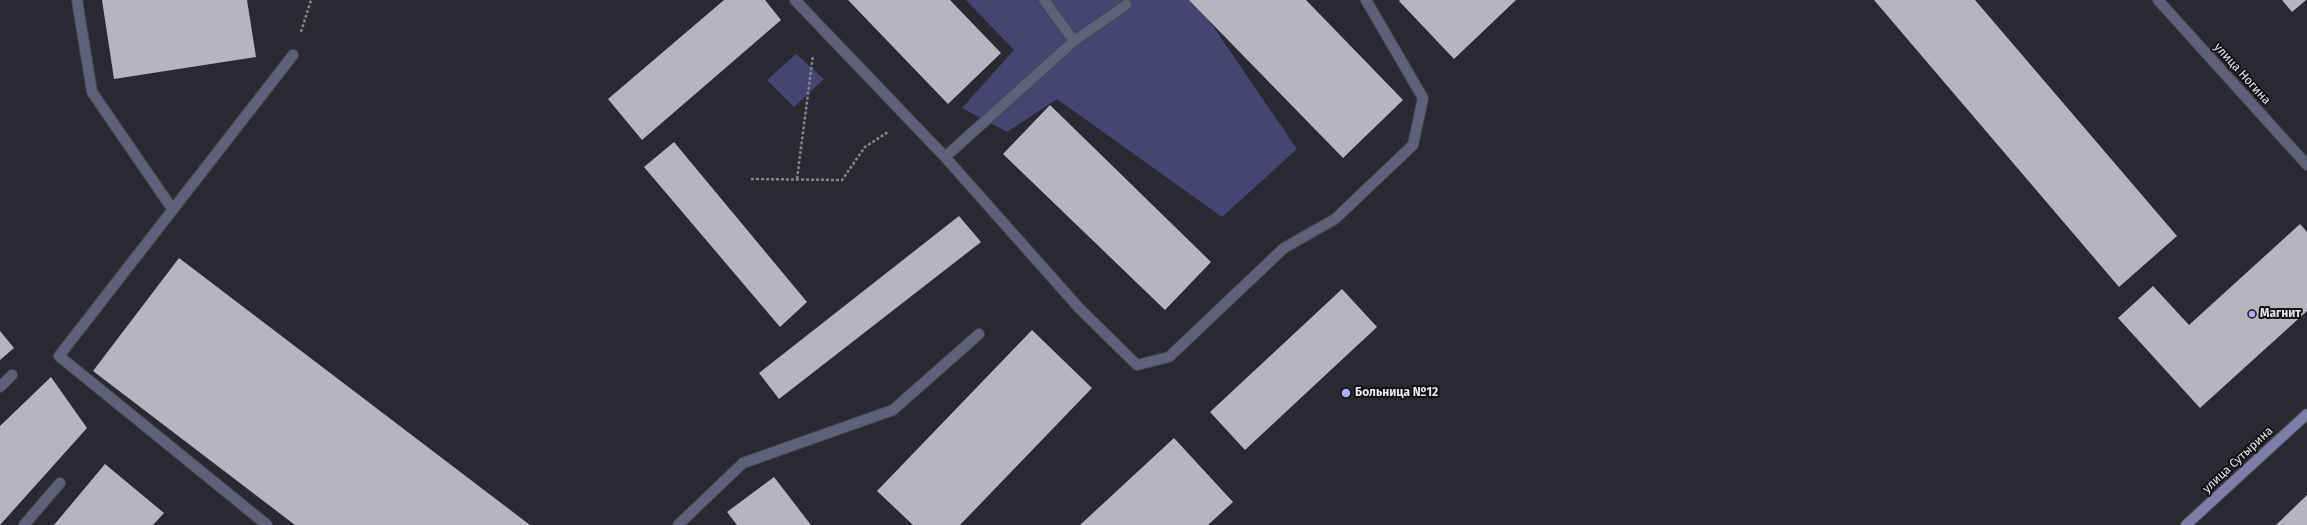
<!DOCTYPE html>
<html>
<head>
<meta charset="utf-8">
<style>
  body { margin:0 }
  canvas { display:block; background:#292931 }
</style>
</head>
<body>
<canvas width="2307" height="525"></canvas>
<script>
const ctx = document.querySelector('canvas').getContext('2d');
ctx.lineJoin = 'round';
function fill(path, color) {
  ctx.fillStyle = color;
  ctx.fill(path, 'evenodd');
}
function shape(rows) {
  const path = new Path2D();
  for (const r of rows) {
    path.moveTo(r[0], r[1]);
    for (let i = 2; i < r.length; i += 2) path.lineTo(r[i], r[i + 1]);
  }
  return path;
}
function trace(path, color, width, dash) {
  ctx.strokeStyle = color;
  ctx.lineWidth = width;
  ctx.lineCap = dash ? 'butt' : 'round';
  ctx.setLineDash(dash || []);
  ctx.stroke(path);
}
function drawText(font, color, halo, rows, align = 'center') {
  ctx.font = font + ' "Fira Sans",sans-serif';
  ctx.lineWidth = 4;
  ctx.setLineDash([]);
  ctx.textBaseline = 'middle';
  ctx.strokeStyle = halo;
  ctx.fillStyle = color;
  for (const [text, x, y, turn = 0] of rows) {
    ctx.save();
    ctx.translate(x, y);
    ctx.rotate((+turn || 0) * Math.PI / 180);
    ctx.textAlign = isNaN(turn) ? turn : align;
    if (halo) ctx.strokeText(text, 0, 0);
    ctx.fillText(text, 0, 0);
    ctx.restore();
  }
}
fill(shape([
  [966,0,1195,0,1297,149,1222,217,1057,99,1007,132,962,108,1014,50],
  [796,54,824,79,794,107,767,80]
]), '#464470');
fill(shape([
  [102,0,247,0,256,57,114,79],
  [724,0,765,0,781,20,642,140,608,99],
  [848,0,950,0,1001,53,948,104],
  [1189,0,1306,0,1403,100,1343,158],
  [1516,0,1454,59,1399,1,1400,0],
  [1874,0,1975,0,2177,236,2119,287],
  [2282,0,2306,0,2292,12],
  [1050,105,1211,262,1165,310,1003,154],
  [674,142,807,302,780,327,644,167],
  [959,216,981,242,779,399,759,373],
  [2300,224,2307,232,2307,311,2200,408,2118,318,2153,286,2189,325],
  [179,258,530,525,295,525,93,371],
  [1342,289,1377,327,1245,450,1210,412],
  [1032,330,1092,388,960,525,913,525,877,491],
  [0,331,14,348,0,360],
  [51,377,87,428,0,525,0,426],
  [1174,438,1233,502,1208,525,1080,525],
  [105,464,164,513,153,525,54,525],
  [774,477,811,525,737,525,727,512],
  [2307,495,2307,525,2276,525]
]), '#b5b5bf');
const lane = shape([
  [77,0,92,92,173,210],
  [795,0,945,157,1074,41,1126,5],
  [1044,0,1074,41],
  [945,157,1079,308,1137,365,1169,357,1284,248,1335,219,1413,145,1423,98,1366,0],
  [0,387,12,375],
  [24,525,60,483],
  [267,525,59,356,293,55],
  [678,525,743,463,893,410,979,334]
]);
const street = shape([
  [2158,0,2307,165]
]);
const secondary = shape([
  [2186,525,2307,414]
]);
trace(lane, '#47474f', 12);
trace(street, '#47474f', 12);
trace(secondary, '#47474f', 12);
trace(shape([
  [301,32,311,0],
  [751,179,842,180,865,147,888,132],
  [797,179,813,55]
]), '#838389', 2.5, [3, 2]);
trace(lane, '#60607b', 10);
trace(street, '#60607b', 10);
trace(secondary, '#7f7ea9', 10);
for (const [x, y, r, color] of [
  [2252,314,4,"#b0aefa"],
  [1346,393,5,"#b0aefa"]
]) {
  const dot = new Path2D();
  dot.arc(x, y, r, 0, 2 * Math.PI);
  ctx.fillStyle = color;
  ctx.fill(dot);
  trace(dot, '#121216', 1.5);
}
drawText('12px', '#e6e6eb', '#121216', [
  ["улица Ногина",2242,74,48],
  ["улица Сутырина",2238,460,-43]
]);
drawText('bold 12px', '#e6e6eb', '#121216', [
  ["Магнит",2260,314],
  ["Больница №12",1355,393]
], 'left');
</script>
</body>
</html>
